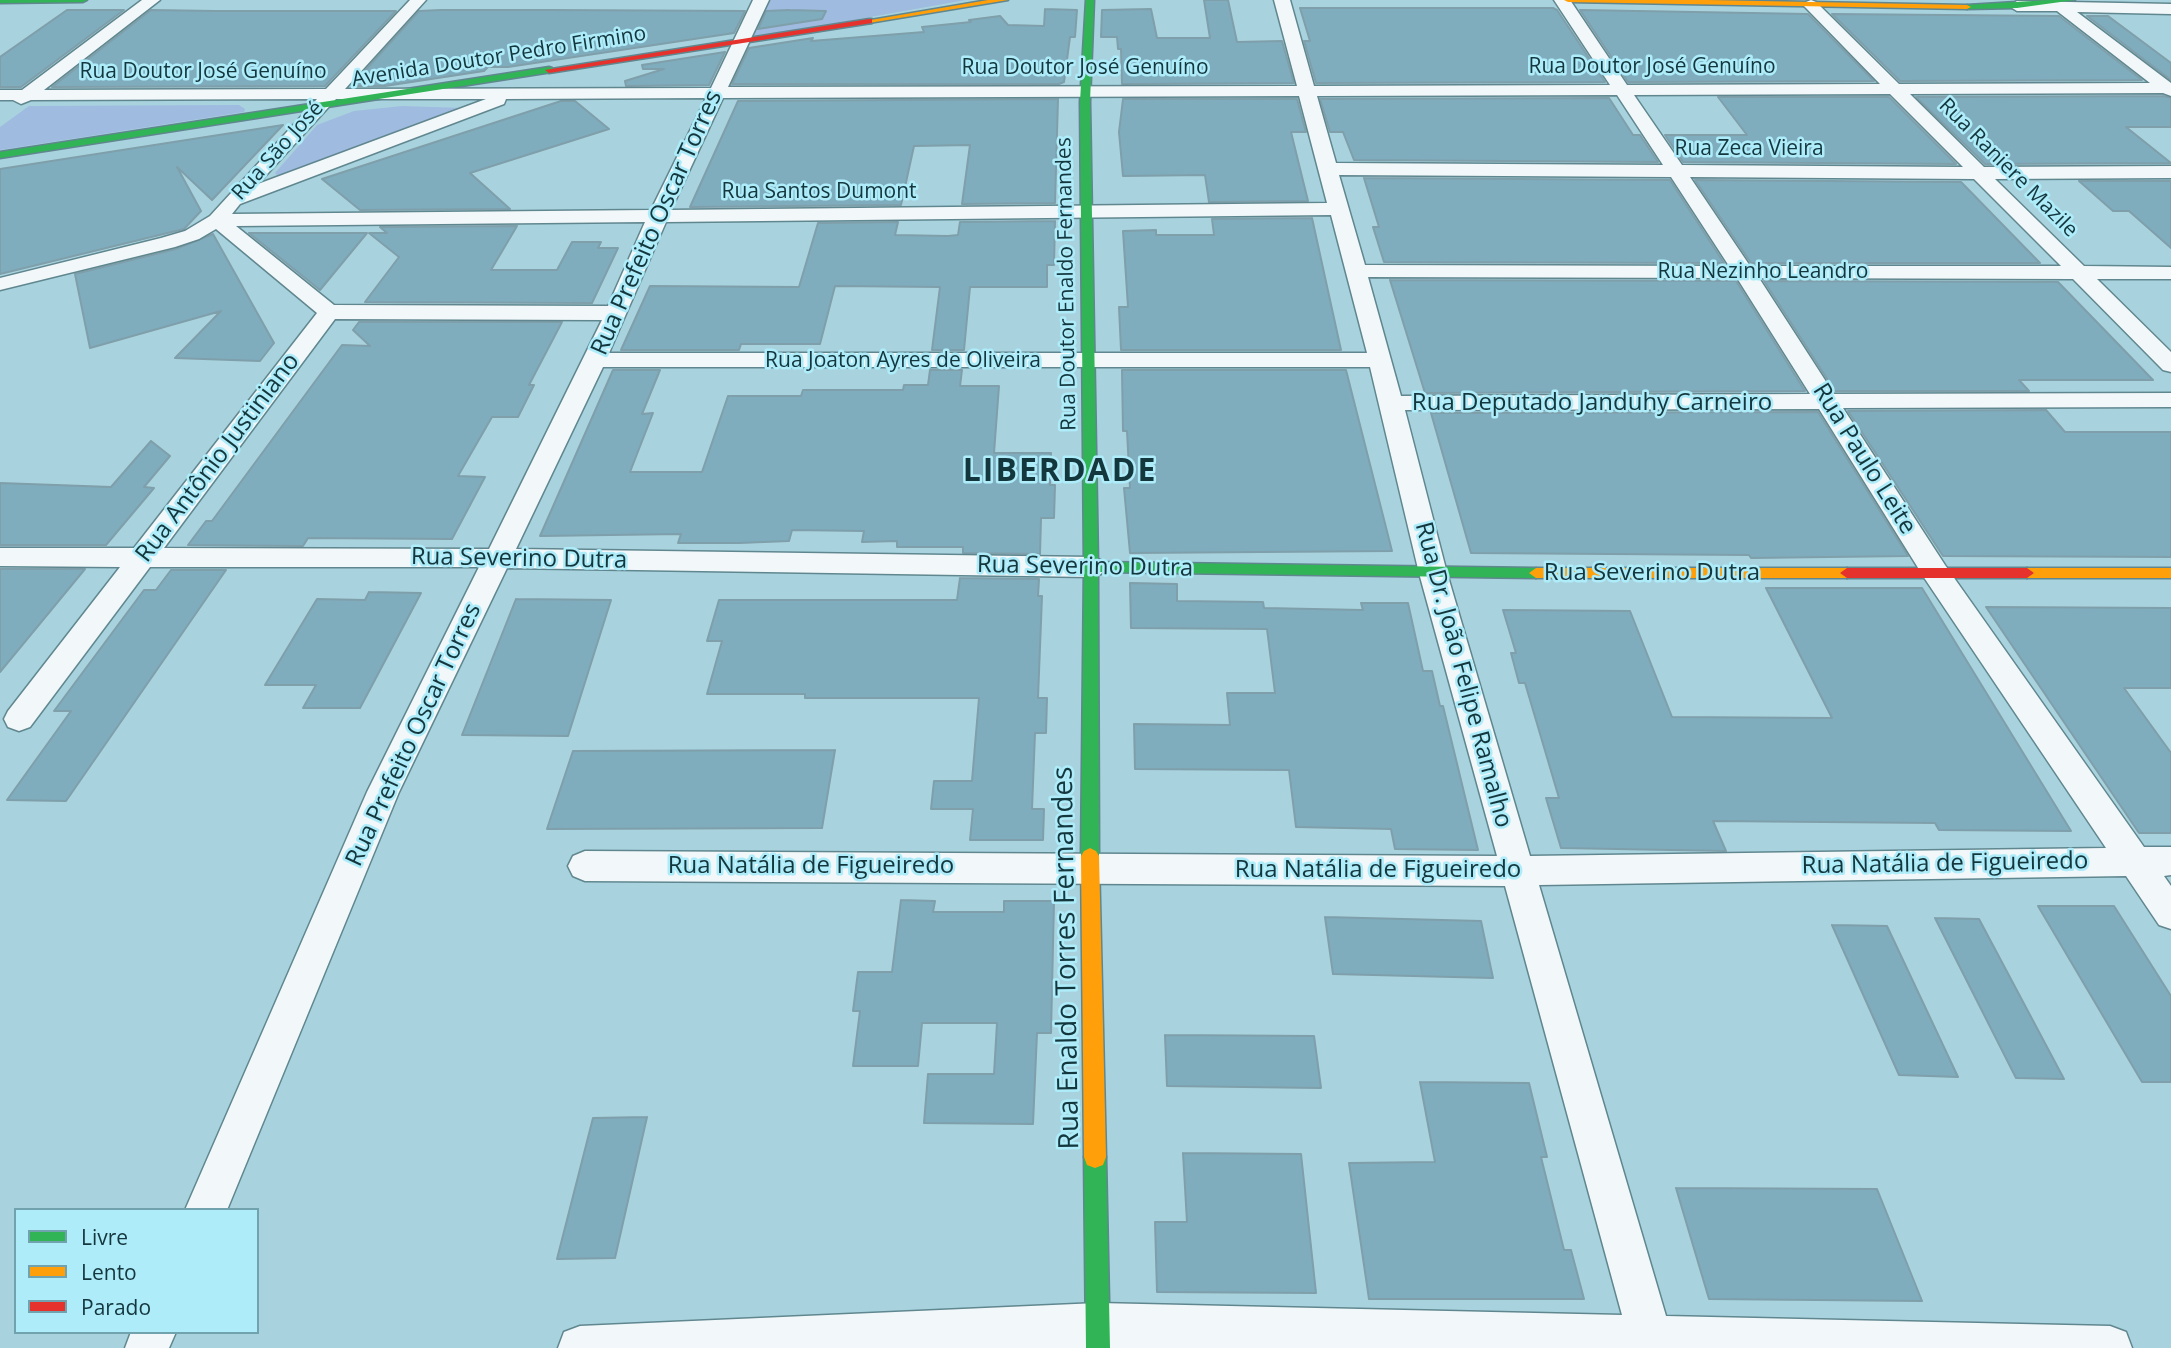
<!DOCTYPE html>
<html>
<head>
<meta charset="utf-8">
<style>
  body { margin:0 }
  #map { position:relative; width:2171px; height:1348px; overflow:hidden; background:#a8d3de; font-family:"Open Sans",sans-serif }
  canvas { display:block }
  .legend { position:absolute; left:14px; top:1208px; width:245px; height:126px; box-sizing:border-box; background:#aeecfa; border:2px solid #70a3ae; margin:0; padding:9px 12px; list-style:none; font-size:21px; color:#14363d }
  .legend li { display:flex; align-items:center; gap:14px; height:35px }
  .legend b { width:35px; border:2px solid #70a3ae }
</style>
</head>
<body>
<div id="map">
<canvas width="2171" height="1348"></canvas>
<ul class="legend">
<li><b style="height:9px;background:#30b455"></b>Livre</li>
<li><b style="height:9px;background:#ff9f0a"></b>Lento</li>
<li><b style="height:9px;background:#e5322d"></b>Parado</li>
</ul>
</div>
<script>
const ctx = document.querySelector('canvas').getContext('2d');
ctx.lineJoin = 'round';
function fill(path, color) {
  ctx.fillStyle = color;
  ctx.fill(path, 'evenodd');
}
function shape(rows) {
  const path = new Path2D();
  for (const r of rows) {
    path.moveTo(r[0], r[1]);
    for (let i = 2; i < r.length; i += 2) path.lineTo(r[i], r[i + 1]);
  }
  return path;
}
function trace(path, color, width, dash) {
  ctx.strokeStyle = color;
  ctx.lineWidth = width;
  ctx.lineCap = dash ? 'butt' : 'round';
  ctx.setLineDash(dash || []);
  ctx.stroke(path);
}
function drawText(font, color, halo, rows, align = 'center') {
  ctx.font = font + ' "Open Sans",sans-serif';
  ctx.lineWidth = 5;
  ctx.setLineDash([]);
  ctx.textBaseline = 'middle';
  ctx.strokeStyle = halo;
  ctx.fillStyle = color;
  for (const [text, x, y, turn = 0] of rows) {
    ctx.save();
    ctx.translate(x, y);
    ctx.rotate((+turn || 0) * Math.PI / 180);
    ctx.textAlign = isNaN(turn) ? turn : align;
    if (halo) ctx.strokeText(text, 0, 0);
    ctx.fillText(text, 0, 0);
    ctx.restore();
  }
}
fill(shape([
  [761,0,966,0,742,40],
  [239,105,245,109,244,112,0,150,0,127,29,106],
  [402,106,463,108,286,175,278,176,275,173,317,125,354,111]
]), '#a0bbe0');
const building = shape([
  [1204,0,1228,0,1237,42,1282,41,1294,83,1122,84,1121,49,1118,49,1117,37,1101,37,1102,10,1151,9,1157,38,1210,38,1204,0],
  [1300,8,1553,8,1557,10,1605,82,1316,83,1304,41,1310,41,1300,8],
  [1045,9,1077,10,1075,37,1070,37,1064,82,1059,84,732,84,749,48,813,38,811,41,924,32,922,27,971,22,969,20,1000,16,1008,25,1044,26,1045,9],
  [67,10,124,10,21,87,0,87,0,57,67,10],
  [151,10,216,11,396,11,325,86,52,87,151,10],
  [441,10,549,10,745,11,734,33,508,67,488,67,484,71,385,86,351,86,419,11,441,10],
  [789,10,826,11,822,19,758,29,766,11,789,10],
  [1580,10,1808,14,1874,81,1628,82,1580,10],
  [1832,14,2059,16,2142,80,1900,81,1832,14],
  [2087,16,2108,16,2171,63,2171,80,2087,16],
  [725,52,709,85,626,86,625,81,664,69,643,69,642,65,725,52],
  [2163,96,2171,98,2171,127,2126,127,2171,163,1985,164,1916,97,2163,96],
  [1718,97,1889,97,1956,164,1683,162,1665,135,1747,135,1718,97],
  [1609,98,1633,135,1640,135,1658,162,1354,160,1343,132,1330,132,1320,99,1609,98],
  [1058,99,1055,203,962,204,970,145,914,146,901,205,690,207,738,101,1058,99],
  [1123,99,1297,99,1306,132,1291,132,1308,201,1209,202,1205,175,1123,176,1119,132,1123,99],
  [561,101,575,101,609,129,470,173,510,209,360,210,322,179,561,101],
  [283,125,212,200,177,167,201,211,184,229,0,274,0,169,283,125],
  [1364,178,1670,180,1724,263,1384,262,1373,227,1379,227,1364,178],
  [1695,180,1961,182,2040,263,1751,263,1695,180],
  [2079,181,2171,181,2171,248,2129,211,2113,211,2079,181],
  [1312,218,1341,350,1121,350,1119,307,1128,307,1123,231,1156,230,1156,235,1214,235,1212,219,1312,218],
  [1055,221,1054,265,1047,265,1047,287,970,287,964,350,932,350,940,287,835,286,820,344,741,344,739,350,621,350,650,286,799,287,818,223,898,222,895,235,948,236,958,235,960,222,1055,221],
  [517,226,491,270,557,270,572,242,601,242,598,248,618,248,592,303,365,302,399,257,369,233,387,233,380,227,517,226],
  [249,233,367,233,320,290,249,233],
  [213,234,274,343,260,361,175,358,221,311,90,348,75,274,176,249,213,234],
  [1390,280,1736,281,1805,391,1425,393,1390,280],
  [1764,281,2058,282,2153,380,2019,380,2029,391,1835,391,1764,281],
  [359,322,562,322,529,385,534,385,518,417,492,417,458,476,485,477,452,539,308,538,303,546,188,545,206,521,212,521,342,345,370,346,353,330,359,322],
  [613,370,660,370,642,414,653,413,630,472,702,472,728,396,801,396,803,390,903,390,904,385,928,385,930,370,962,370,960,386,999,386,994,453,1051,453,1050,485,1055,485,1054,518,1041,518,1040,554,963,553,963,547,897,547,897,541,862,542,864,531,792,530,789,541,739,543,678,543,681,534,540,536,613,370],
  [1122,370,1346,370,1392,551,1130,553,1124,488,1130,488,1127,431,1123,431,1122,370],
  [2046,410,2065,432,2171,432,2171,557,1943,556,1848,411,2046,410],
  [1818,412,1908,556,1751,558,1749,555,1471,553,1431,413,1818,412],
  [151,441,170,456,144,487,154,488,106,545,0,545,0,483,111,487,151,441],
  [0,569,85,569,0,672,0,569],
  [171,570,226,570,66,801,7,800,71,711,54,711,144,590,156,590,171,570],
  [960,578,1039,579,1038,596,1042,596,1038,698,1047,698,1046,733,1035,733,1032,809,1044,809,1043,840,970,840,973,809,931,809,934,781,972,781,979,698,805,698,805,694,707,694,722,641,707,641,719,600,957,600,960,578],
  [1130,583,1177,584,1177,601,1263,602,1264,608,1363,610,1361,603,1408,603,1423,671,1432,671,1440,706,1443,706,1478,850,1395,849,1391,829,1296,827,1289,770,1135,769,1134,724,1230,725,1227,693,1275,693,1267,629,1131,628,1130,583],
  [1766,588,1922,588,2071,831,1939,830,1935,823,1713,821,1726,851,1561,848,1546,798,1559,798,1525,683,1519,683,1511,653,1516,653,1503,610,1630,611,1672,717,1832,718,1766,588],
  [369,592,421,593,360,708,303,708,316,685,265,685,317,599,365,600,369,592],
  [516,599,611,600,568,736,462,735,516,599],
  [1986,607,2171,608,2171,688,2124,688,2171,753,2171,833,2139,833,1986,607],
  [835,750,822,828,547,829,573,751,835,750],
  [901,900,935,901,933,912,1004,912,1004,901,1054,901,1051,1033,1037,1033,1033,1124,924,1123,928,1074,994,1074,997,1023,922,1023,918,1066,853,1066,860,1011,853,1011,858,972,892,972,901,900],
  [2038,906,2114,906,2171,996,2171,1082,2142,1082,2038,906],
  [1325,917,1481,921,1493,978,1333,974,1325,917],
  [1935,918,1979,919,2064,1079,2016,1078,1935,918],
  [1832,925,1887,926,1958,1077,1899,1075,1832,925],
  [1165,1035,1314,1036,1321,1088,1167,1086,1165,1035],
  [1420,1082,1529,1083,1547,1157,1541,1157,1564,1250,1571,1250,1584,1299,1369,1299,1349,1163,1435,1162,1420,1082],
  [647,1117,615,1258,557,1259,593,1118,647,1117],
  [1183,1153,1301,1154,1316,1293,1157,1292,1155,1222,1187,1222,1183,1153],
  [1676,1188,1877,1189,1922,1301,1709,1299,1676,1188]
]);
fill(building, '#7fadbe');
trace(building, '#7f9faa', 2);
const street = shape([
  [142,0,160,0,44,90,326,89,410,0,426,0,345,89,711,88,753,0,769,0,728,87,1297,86,1274,0,1290,0,1314,86,1610,85,1554,0,1570,0,1627,85,1880,84,1806,8,1803,5,1806,2,1811,0,1816,2,1899,84,2150,83,2057,11,2017,11,2009,6,2017,1,2171,4,2171,14,2077,12,2171,83,2171,96,2163,93,1910,94,1984,167,2171,166,2171,178,1995,179,2084,266,2171,267,2171,279,2097,279,2171,352,2171,372,2163,370,2073,279,1759,278,1834,394,2171,393,2171,407,1843,408,1945,565,2144,847,2171,847,2171,875,2164,876,2171,886,2171,929,2159,925,2126,876,1539,885,1666,1316,2110,1326,2126,1332,2132,1348,558,1348,564,1332,580,1326,1098,1303,1622,1315,1505,886,585,881,573,876,568,866,573,856,585,851,1497,856,1419,573,1370,367,603,367,516,549,1091,557,1101,560,1105,567,1101,574,1091,577,507,568,399,792,227,1210,185,1210,367,792,479,567,150,567,30,727,19,731,8,727,4,719,8,711,120,567,0,566,0,548,134,548,317,313,216,229,199,239,175,247,0,290,0,278,161,238,185,231,210,216,317,99,31,100,21,104,13,100,0,100,0,90,22,90,142,0],
  [1890,94,1963,167,1682,165,1634,95,1890,94],
  [1617,95,1663,165,1336,163,1317,96,1617,95],
  [1299,96,1327,203,671,210,723,98,1299,96],
  [706,98,651,210,232,214,240,204,504,104,506,99,706,98],
  [336,99,486,99,258,184,336,99],
  [1339,175,1671,177,1729,266,1365,265,1339,175],
  [1690,177,1974,179,2061,266,1750,266,1690,177],
  [1331,215,1367,353,609,353,666,222,1331,215],
  [645,222,608,306,334,305,236,226,645,222],
  [1368,277,1737,278,1810,394,1401,396,1368,277],
  [335,319,602,320,489,549,164,548,335,319],
  [1819,409,1925,579,2106,848,1530,856,1447,573,1405,410,1819,409],
  [131,1332,176,1332,169,1348,125,1348,131,1332]
]);
const fast = shape([
  [0,0,87,0,83,2,0,3,0,0],
  [1086,0,1094,0,1090,102,1098,562,1536,568,1543,573,1536,578,1098,572,1099,856,1096,861,1090,864,1084,861,1081,856,1084,567,1080,102,1086,0],
  [2049,0,2075,0,2017,8,1967,9,1963,7,1967,5,2049,0],
  [549,67,552,68,552,72,0,158,0,152,549,67],
  [1095,1146,1103,1149,1106,1157,1110,1348,1086,1348,1084,1157,1087,1149,1095,1146]
]);
const slow = shape([
  [988,0,1008,0,869,23,865,21,988,0],
  [1564,0,1707,0,1967,5,1971,7,1967,9,1568,2,1564,0],
  [1536,568,1847,568,1854,573,1847,578,1536,578,1529,573,1536,568],
  [2027,568,2171,568,2171,578,2027,578,2020,573,2027,568],
  [1090,848,1096,851,1099,856,1106,1157,1103,1165,1095,1168,1087,1165,1084,1157,1081,856,1084,851,1090,848]
]);
const jam = shape([
  [869,19,872,19,872,23,549,73,545,70,869,19],
  [1847,568,2027,568,2034,573,2027,578,1847,578,1840,573,1847,568]
]);
trace(street, '#60878f', 3);
trace(fast, '#60878f', 3);
trace(slow, '#60878f', 3);
trace(jam, '#60878f', 3);
fill(street, '#f2f8fa');
fill(fast, '#30b455');
fill(slow, '#ff9f0a');
fill(jam, '#e5322d');
drawText('21px', '#14363d', '#aeecfa', [
  ["Avenida Doutor Pedro Firmino",499,57,-9],
  ["Rua Doutor José Genuíno",1652,67],
  ["Rua Doutor José Genuíno",1085,68],
  ["Rua Doutor José Genuíno",203,72],
  ["Rua Zeca Vieira",1749,149],
  ["Rua São José",278,151,-48],
  ["Rua Raniere Mazile",2008,168,45],
  ["Rua Santos Dumont",819,192],
  ["Rua Nezinho Leandro",1763,272],
  ["Rua Doutor Enaldo Fernandes",1067,284,-91],
  ["Rua Joaton Ayres de Oliveira",903,361]
]);
drawText('24px', '#14363d', '#aeecfa', [
  ["Rua Prefeito Oscar Torres",657,223,-66],
  ["Rua Deputado Janduhy Carneiro",1592,403],
  ["Rua Antônio Justiniano",218,458,-53],
  ["Rua Paulo Leite",1864,459,58],
  ["Rua Severino Dutra",519,559,1],
  ["Rua Severino Dutra",1085,567,1],
  ["Rua Severino Dutra",1652,573],
  ["Rua Dr. João Felipe Ramalho",1463,675,75],
  ["Rua Prefeito Oscar Torres",414,735,-65],
  ["Rua Natália de Figueiredo",1945,864,-1],
  ["Rua Natália de Figueiredo",811,866],
  ["Rua Natália de Figueiredo",1378,870]
]);
drawText('28px', '#14363d', '#aeecfa', [
  ["Rua Enaldo Torres Fernandes",1067,958,-91]
]);
ctx.letterSpacing = '2px';
drawText('bold 32px', '#14363d', '#aeecfa', [
  ["LIBERDADE",1060,472]
]);
ctx.letterSpacing = '0px';
</script>
</body>
</html>
